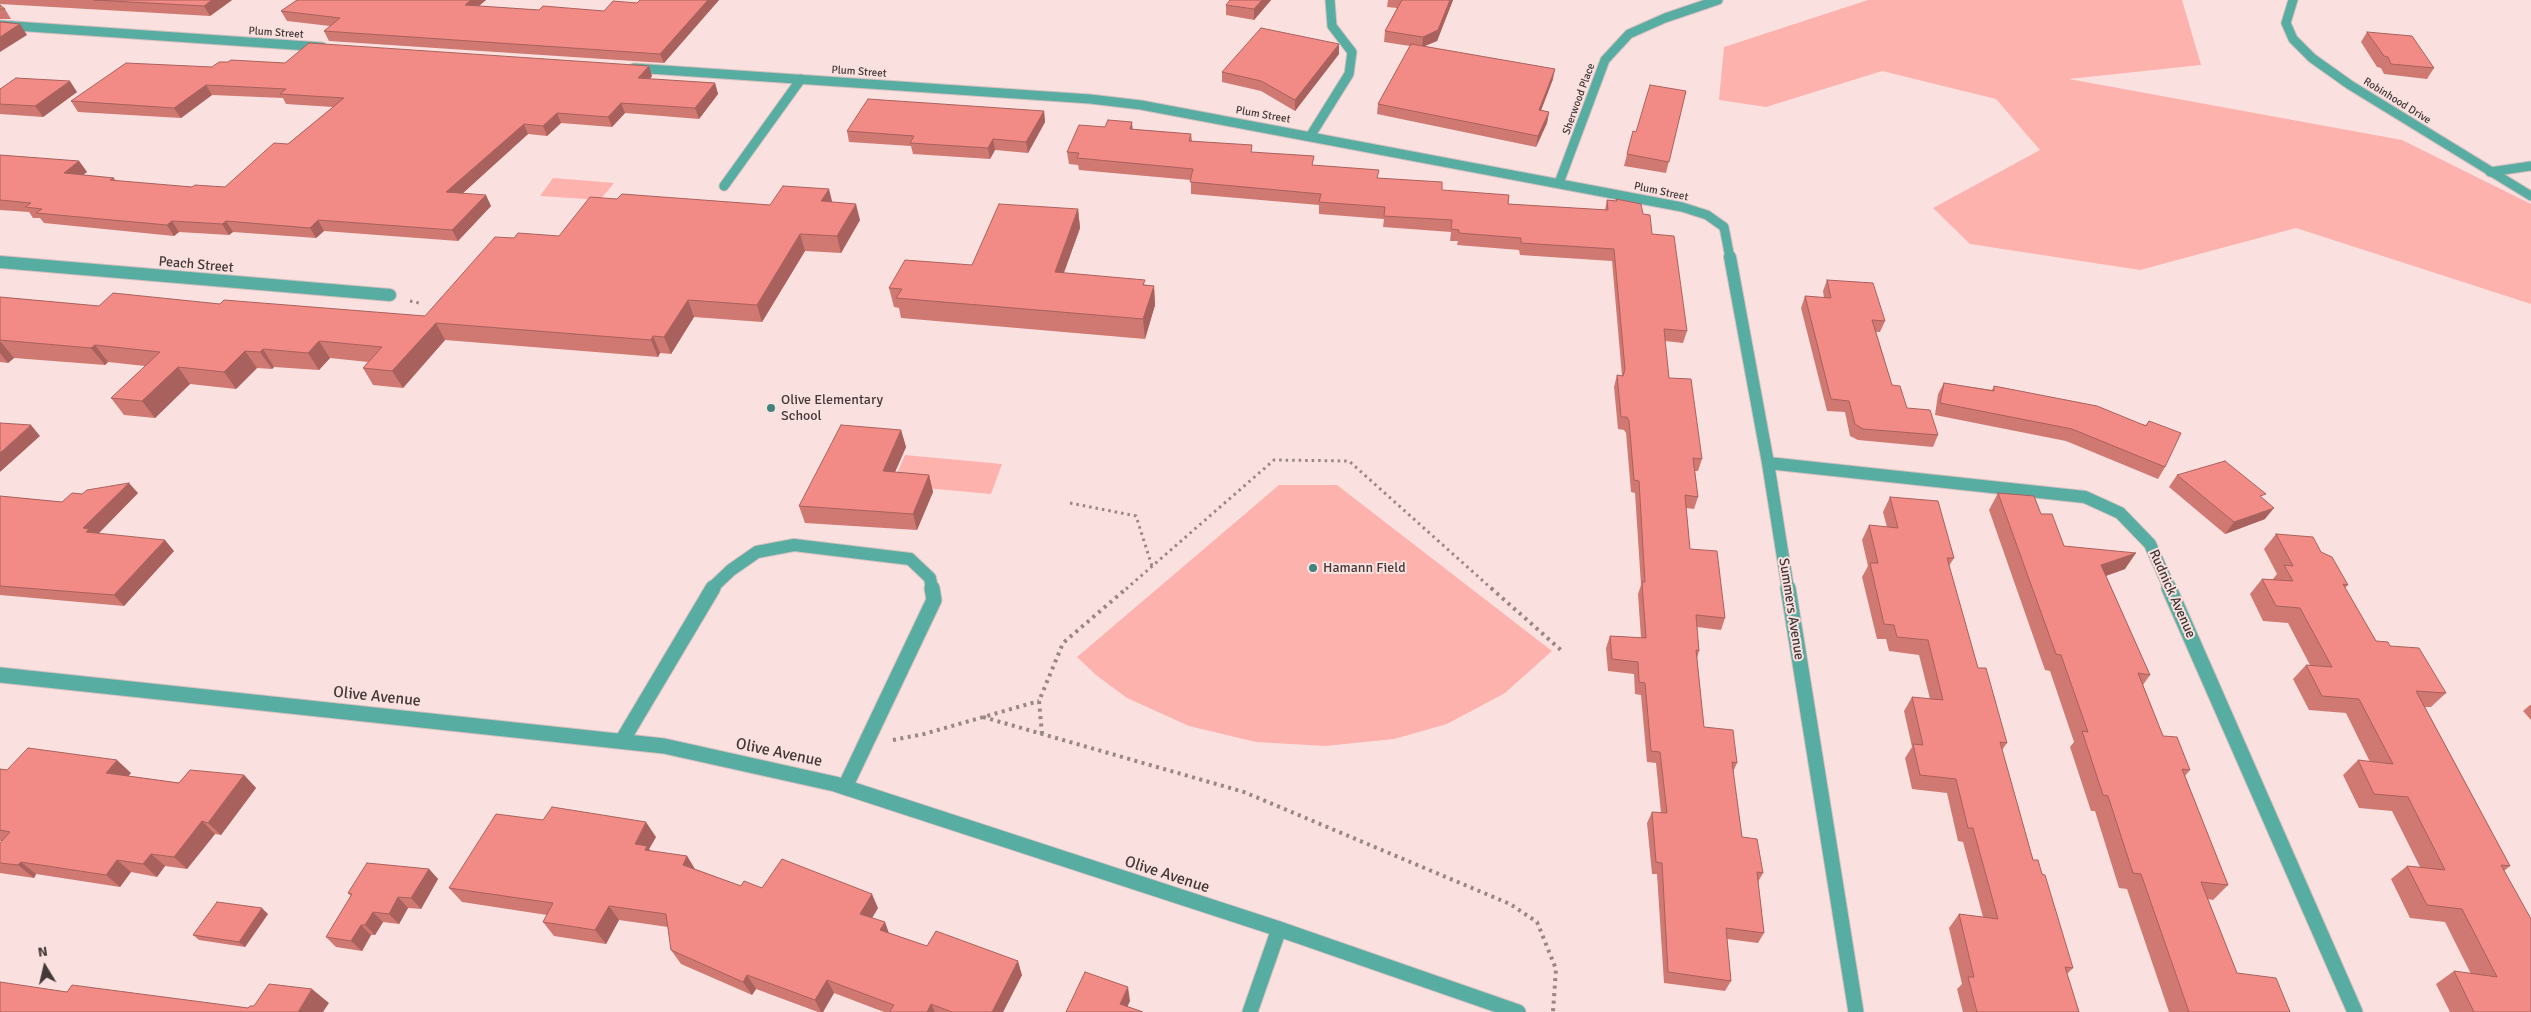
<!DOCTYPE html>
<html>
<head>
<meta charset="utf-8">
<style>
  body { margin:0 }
  #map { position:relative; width:2531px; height:1012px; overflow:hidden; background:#fae1df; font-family:Signika,sans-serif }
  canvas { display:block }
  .north { position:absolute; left:20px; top:942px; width:50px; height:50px; -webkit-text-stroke:4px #fae1df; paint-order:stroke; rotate:351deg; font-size:14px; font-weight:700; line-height:20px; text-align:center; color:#433939 }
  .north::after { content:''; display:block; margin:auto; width:18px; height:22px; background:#433939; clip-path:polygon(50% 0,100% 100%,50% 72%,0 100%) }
</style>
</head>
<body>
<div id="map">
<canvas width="2531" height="1012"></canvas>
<div class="north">N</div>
</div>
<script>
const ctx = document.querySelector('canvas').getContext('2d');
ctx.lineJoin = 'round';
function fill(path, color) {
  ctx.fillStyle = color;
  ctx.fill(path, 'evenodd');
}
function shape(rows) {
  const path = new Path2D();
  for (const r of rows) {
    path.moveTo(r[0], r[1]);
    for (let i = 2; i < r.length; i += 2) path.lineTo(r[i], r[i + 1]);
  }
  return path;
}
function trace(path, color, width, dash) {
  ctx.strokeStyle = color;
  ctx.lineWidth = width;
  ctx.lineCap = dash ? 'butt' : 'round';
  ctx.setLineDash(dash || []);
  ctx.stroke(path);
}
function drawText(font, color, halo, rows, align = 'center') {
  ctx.font = font + ' Signika,sans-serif';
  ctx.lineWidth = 4;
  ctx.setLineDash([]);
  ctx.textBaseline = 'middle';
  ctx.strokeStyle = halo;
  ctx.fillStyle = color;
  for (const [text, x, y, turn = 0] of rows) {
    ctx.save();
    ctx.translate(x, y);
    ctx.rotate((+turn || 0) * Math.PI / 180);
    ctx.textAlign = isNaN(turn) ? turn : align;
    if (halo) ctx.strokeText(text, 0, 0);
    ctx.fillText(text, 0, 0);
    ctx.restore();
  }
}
fill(shape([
  [1868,0,2182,0,2201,65,2069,79,2402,140,2531,204,2531,304,2296,228,2140,270,1970,244,1933,208,2040,150,1996,99,1882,71,1766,107,1719,100,1724,47],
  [553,178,614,183,600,200,540,196],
  [905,455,1002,464,991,494,892,485],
  [1279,485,1337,485,1552,651,1505,693,1447,724,1394,739,1325,746,1256,742,1189,726,1127,698,1096,675,1077,657]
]), '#feb2ad');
const serviceFar2 = shape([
  [2490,172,2531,166],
  [724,186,801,79]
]);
const serviceFar1 = shape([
  [711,589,731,570,757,552,794,545,910,559,930,578,932,589]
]);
const service = shape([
  [622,741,713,588],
  [845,787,934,600,932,588]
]);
const minorFar2 = shape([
  [2293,0,2286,23,2293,39,2312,58,2350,85,2531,196],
  [0,25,322,47],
  [634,68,1090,99,1141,105,1682,207,1707,215,1724,227,1730,258],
  [1311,135,1349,74,1352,52,1332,26,1330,0],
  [1559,183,1605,60,1629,34,1665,18,1718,0]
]);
const minorFar1 = shape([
  [1730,257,1768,463,1788,589],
  [0,262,390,295],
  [1768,463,2085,497,2120,513,2150,544,2170,589]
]);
const minor = shape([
  [1788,588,1856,1012],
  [2169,588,2355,1012],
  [1250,1012,1279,929]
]);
const tertiary = shape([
  [0,675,664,746,835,784,1279,929,1518,1012]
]);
trace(serviceFar2, '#d5bfbe', 11);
trace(serviceFar1, '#d5bfbe', 14);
trace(service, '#d5bfbe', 17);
trace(minorFar2, '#d5bfbe', 11);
trace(minorFar1, '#d5bfbe', 14);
trace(minor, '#d5bfbe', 17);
trace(tertiary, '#d5bfbe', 17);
trace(shape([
  [410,301,419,303],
  [1070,503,1136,516,1152,566],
  [1126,589,1274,460,1349,461,1492,589]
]), '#988786', 3, [2.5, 4]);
trace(shape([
  [1491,588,1561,650],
  [983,717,1244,792,1510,904,1537,922,1556,969,1553,1012],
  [1042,734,1039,701,1063,643,1127,588],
  [893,740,924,734,1039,701]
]), '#988786', 4, [3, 4.5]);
trace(serviceFar2, '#58ada3', 9);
trace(serviceFar1, '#58ada3', 12);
trace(service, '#58ada3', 15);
trace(minorFar2, '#58ada3', 9);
trace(minorFar1, '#58ada3', 12);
trace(minor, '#58ada3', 15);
trace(tertiary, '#58ada3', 15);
fill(shape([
  [0,0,232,0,210,16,0,4],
  [297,0,486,0,479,6,539,10,604,11,637,3,640,0,719,0,664,63,329,41,324,31,330,26,287,21,281,11],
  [1271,0,1254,20,1226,15,1226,5],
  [1388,0,1453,0,1437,41,1425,46,1553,79,1541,110,1549,112,1547,123,1536,147,1377,114,1378,104,1410,46,1384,42,1385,31,1397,8,1387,7],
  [0,5,5,9,11,19,0,19],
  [2367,32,2434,68,2427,79,2384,74,2381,68,2377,67,2361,42],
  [1339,54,1295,111,1261,91,1222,82,1222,72],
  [285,63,652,76,650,79,715,83,718,94,699,119,625,113,612,127,561,123,547,136,528,134,462,194,491,206,458,241,324,231,316,238,233,232,229,235,179,232,174,236,44,223,40,218,33,218,29,212,0,210,0,155,79,161,87,172,82,175,114,178,116,181,192,187,225,187,288,144,333,107,286,104,283,98,212,95,181,118,78,112,71,101,212,67],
  [0,89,77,92,43,117,0,114],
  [1686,91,1666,173,1624,166,1627,154,1636,132],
  [1044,111,1045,122,1028,153,995,150,990,159,913,154,911,146,849,142,847,131],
  [1105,127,1191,134,1192,141,1252,153,1508,204,1605,210,1607,200,1616,201,1616,199,1643,214,1652,234,1687,331,1683,343,1665,341,1669,378,1702,459,1698,471,1695,471,1698,497,1694,509,1686,508,1690,549,1725,618,1721,630,1697,627,1699,651,1697,658,1704,727,1737,763,1733,772,1742,837,1763,873,1758,882,1764,933,1758,943,1727,939,1731,981,1725,991,1664,983,1657,874,1652,874,1647,823,1652,812,1661,813,1656,763,1647,762,1641,695,1635,694,1634,674,1608,671,1606,648,1610,636,1641,638,1638,594,1641,585,1635,493,1631,492,1626,433,1624,430,1618,429,1614,387,1617,375,1622,376,1612,261,1520,255,1519,250,1457,245,1458,241,1450,241,1451,232,1383,227,1384,219,1319,214,1319,205,1191,194,1191,180,1079,170,1078,165,1069,164,1067,152],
  [617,199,770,205,832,202,860,220,841,253,805,251,762,322,694,317,671,354,660,353,658,357,445,340,403,388,373,385,363,368,368,362,330,358,319,370,274,367,272,369,257,368,236,389,190,384,155,418,124,415,111,398,145,366,108,362,105,365,14,358,8,363,0,362,0,297,99,306,220,304,425,316,514,238,559,236],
  [1078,209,1080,228,1064,273,1154,286,1155,305,1145,339,901,318,899,308,894,307,889,288,972,265],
  [1827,280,1885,321,1880,332,1876,332,1892,385,1907,408,1938,435,1933,447,1858,440,1850,436,1845,412,1827,411,1801,308,1805,296,1824,298,1823,291],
  [1944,383,1992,390,1994,386,2146,425,2149,421,2165,467,2158,479,2066,441,1935,415,1938,394],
  [901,430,906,447,895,472,929,475,933,492,917,530,805,523,799,506],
  [2177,475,2263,498,2265,519,2225,534,2169,487],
  [138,493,98,534,174,551,124,606,0,595,0,496,62,502,82,494],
  [1998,493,2041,514,2064,546,2125,569,2106,576,2150,675,2143,685,2163,736,2190,770,2185,776,2228,885,2213,900,2208,899,2237,973,2290,1012,2169,1012,2127,889,2119,888,2095,811,2091,811,2070,747,2074,742,2050,671,2045,670,1989,510],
  [1890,497,1954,558,1949,566,1978,668,2007,743,2002,750,2033,860,2073,968,2067,974,2079,1012,1963,1012,1957,989,1962,984,1949,928,1959,914,1983,917,1963,842,1958,841,1947,793,1912,789,1905,758,1912,747,1904,711,1912,697,1930,699,1919,655,1889,651,1886,639,1877,639,1862,577,1868,566,1862,540,1869,525,1887,527,1883,512],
  [2276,534,2321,552,2348,585,2345,588,2376,641,2390,646,2446,693,2431,707,2425,707,2510,866,2504,871,2531,1012,2450,1012,2436,984,2454,971,2471,974,2445,922,2410,918,2391,879,2407,866,2420,867,2392,811,2359,808,2343,775,2358,760,2370,762,2346,713,2309,710,2293,679,2306,665,2310,665,2288,623,2263,621,2250,594,2262,579,2272,580,2277,574,2264,549],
  [2530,705,2531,705,2531,720,2523,711],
  [0,769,7,770,131,773,128,776,179,783,244,775,256,788,221,835,215,834,187,869,165,866,157,877,131,872,120,887,36,874,34,878,0,873,0,843,2,841,0,841],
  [656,837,649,849,651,851,687,856,695,869,741,886,762,888,878,908,872,918,889,933,927,946,1022,975,1003,1012,884,1012,834,993,823,1012,818,1012,756,989,752,995,681,964,671,950,668,927,619,920,606,944,554,936,543,922,547,915,462,902,449,888],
  [429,869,438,879,421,909,408,908,399,924,383,922,375,935,371,935,362,951,336,947,326,937,351,896,348,893],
  [268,914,245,947,199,940,193,935]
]), '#d07872');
fill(shape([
  [212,0,232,0,210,16,204,6],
  [471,0,486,0,469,14,465,5],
  [708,0,719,0,664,63,660,54],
  [1262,0,1271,0,1254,20,1254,9],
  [1450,0,1453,0,1437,41,1422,47,1423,37],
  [20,24,27,35,0,52,0,37],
  [1339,44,1339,54,1295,111,1295,100],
  [649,66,652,76,642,88,638,78],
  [1555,69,1553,79,1537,121,1539,110],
  [70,81,77,92,43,117,35,106],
  [715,83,718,94,699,119,695,108],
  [206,85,212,95,181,118,174,108],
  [621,103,625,113,612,127,608,117],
  [1044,111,1045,122,1028,153,1026,142],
  [1549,112,1547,123,1536,147,1538,136],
  [557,113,561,123,547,136,543,126],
  [1132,122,1133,134,1130,129],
  [524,124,528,134,452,203,446,192],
  [993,139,995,150,990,159,988,148],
  [79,161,87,172,71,184,64,173],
  [829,189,833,205,821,201],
  [486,195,491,206,458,241,452,230],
  [856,204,860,220,841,253,837,236],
  [1078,209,1080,228,1057,291,1055,272],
  [318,220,324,231,316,238,310,228],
  [172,221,179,232,174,236,167,225],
  [226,221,233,232,229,235,222,224],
  [800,234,805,251,762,322,757,305],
  [1154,286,1155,305,1145,339,1143,319],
  [688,300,694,317,671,354,664,337],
  [436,323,445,340,403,388,392,371],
  [653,336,660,353,658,357,651,340],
  [0,341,14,358,8,363,0,353],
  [319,341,330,358,319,370,308,353],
  [95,345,108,362,105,365,91,348],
  [263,349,274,367,272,369,260,352],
  [245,351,257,368,236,389,224,372],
  [178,367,190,384,155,418,142,401],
  [31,425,40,436,0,472,0,453],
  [901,430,906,447,888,488,883,471],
  [929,475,933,492,917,530,913,514],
  [129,483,138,493,96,536,96,543,83,528],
  [2274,508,2265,519,2225,534,2234,522],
  [165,540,174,551,124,606,114,595],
  [2136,553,2125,569,2091,581,2101,565],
  [117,760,131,773,120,785,106,773],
  [244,775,256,788,221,835,208,823],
  [202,821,215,834,187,869,174,857],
  [646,822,656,837,649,849,657,860,635,844],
  [151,854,165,866,157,877,143,864],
  [687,856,696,871,683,865],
  [117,860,131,872,120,887,106,875],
  [21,862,36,874,34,878,18,865],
  [429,869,438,879,421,909,411,898],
  [872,894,878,908,866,928,860,914],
  [398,897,408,908,399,924,389,914],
  [609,906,619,920,606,944,595,930],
  [262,908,268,914,245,947,239,942],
  [373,912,383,922,375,935,365,925],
  [885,922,890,936,880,930],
  [361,925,371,935,362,951,351,941],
  [1018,961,1022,975,1003,1012,992,1012],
  [747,975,756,989,752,995,743,982],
  [827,980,834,993,823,1012,821,1012,815,1000],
  [1128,987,1130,1001,1125,1012,1120,1004],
  [312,989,329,1003,323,1012,298,1012],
  [931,1004,935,1012,927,1012]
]), '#a9615d');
const building = shape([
  [94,0,212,0,204,6,94,0],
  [297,0,471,0,465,5,539,10,543,6,604,11,613,1,637,3,640,0,708,0,660,54,324,31,340,18,281,11,297,0],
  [1230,0,1262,0,1254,9,1226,5,1230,0],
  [1402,0,1450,0,1438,30,1423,37,1385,31,1402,0],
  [0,5,5,9,0,9,0,5],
  [0,22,20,24,0,37,0,22],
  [1261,28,1339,44,1295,100,1261,81,1222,72,1261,28],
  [2367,32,2412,36,2434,68,2391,64,2388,57,2384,56,2367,32],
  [309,43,649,66,638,78,715,83,695,108,621,103,608,117,557,113,543,126,524,124,446,192,486,195,452,230,318,220,310,228,226,221,222,224,172,221,167,225,36,213,42,209,25,207,31,203,0,200,0,155,79,161,64,173,114,178,110,180,192,187,195,185,225,187,274,143,288,144,344,98,280,94,286,89,206,85,174,108,71,101,126,63,212,67,219,62,228,62,231,60,285,63,309,43],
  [1411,44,1555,69,1539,110,1549,112,1538,136,1378,104,1411,44],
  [16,78,70,81,35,106,0,104,0,89,16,78],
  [1650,85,1686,91,1669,162,1627,154,1633,131,1636,132,1650,85],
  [868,99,1044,111,1026,142,993,139,988,148,910,143,914,136,847,131,868,99],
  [1108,120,1132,122,1130,129,1191,134,1189,141,1252,145,1251,152,1314,156,1312,165,1379,170,1377,178,1442,182,1442,190,1509,195,1508,204,1608,210,1607,200,1617,201,1616,199,1641,204,1643,214,1650,215,1652,234,1674,236,1687,331,1664,329,1669,378,1691,379,1702,459,1693,458,1698,497,1685,495,1690,549,1717,551,1725,618,1696,615,1699,651,1696,650,1704,727,1733,730,1737,763,1732,762,1742,837,1757,839,1763,873,1757,872,1764,933,1726,928,1731,981,1668,972,1662,863,1656,862,1652,812,1667,813,1660,752,1651,751,1645,683,1639,682,1638,662,1612,659,1610,636,1646,638,1642,582,1645,582,1639,481,1634,480,1629,421,1627,417,1621,417,1617,375,1623,376,1625,369,1614,249,1521,243,1521,238,1459,233,1459,230,1451,229,1452,220,1384,216,1385,207,1319,202,1321,194,1190,182,1193,169,1077,158,1079,153,1067,152,1079,125,1105,127,1108,120],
  [783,186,829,189,821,201,856,204,837,236,800,234,757,305,688,300,664,337,653,336,651,340,436,323,392,371,363,368,382,347,319,341,308,353,263,349,260,352,245,351,224,372,178,367,142,401,111,398,160,352,95,345,91,348,0,340,0,297,99,306,113,293,220,304,224,300,425,316,495,237,514,238,518,233,559,236,590,197,617,199,622,194,770,205,783,186],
  [999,204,1078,209,1055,272,1145,280,1143,285,1154,286,1143,319,896,298,902,289,889,288,905,260,972,265,999,204],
  [1827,280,1873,283,1885,321,1872,320,1892,385,1900,386,1907,408,1930,410,1938,435,1863,429,1855,424,1849,401,1831,399,1805,296,1831,298,1827,280],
  [1944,383,1994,391,1994,386,2097,406,2146,426,2149,421,2181,433,2165,467,2072,429,1940,403,1944,383],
  [0,423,31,425,0,453,0,423],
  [841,425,901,430,883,471,929,475,913,514,799,506,841,425],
  [2225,461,2266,494,2260,496,2274,508,2234,522,2177,475,2225,461],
  [129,483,83,528,89,529,86,532,165,540,114,595,0,586,0,496,62,502,72,493,82,494,87,490,129,483],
  [1998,493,2034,496,2041,514,2052,514,2064,546,2136,553,2101,565,2150,675,2138,673,2163,736,2177,737,2190,770,2182,769,2228,885,2201,882,2237,973,2276,978,2290,1012,2189,1012,2141,874,2133,873,2108,796,2103,795,2082,731,2088,732,2061,655,2056,654,1998,493],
  [1890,497,1938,501,1954,558,1947,558,1978,668,1986,668,2007,743,2000,742,2033,860,2038,860,2042,874,2045,875,2073,968,2065,967,2079,1012,1977,1012,1968,977,1974,977,1959,914,1998,919,1973,828,1968,828,1956,779,1920,775,1913,744,1923,745,1912,697,1943,700,1928,640,1897,637,1894,625,1884,624,1870,563,1878,563,1869,525,1898,528,1890,497],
  [2276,534,2313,537,2321,552,2332,557,2348,585,2343,584,2376,641,2388,642,2390,646,2419,648,2446,693,2416,691,2510,866,2501,865,2531,919,2531,1012,2474,1012,2454,971,2497,977,2462,909,2427,905,2407,866,2445,870,2408,797,2374,794,2358,760,2393,764,2359,699,2322,696,2306,665,2332,667,2300,608,2276,606,2262,579,2293,581,2284,565,2293,566,2276,534],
  [28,748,117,760,106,773,179,783,190,770,244,775,208,823,202,821,174,857,151,854,143,864,117,860,106,875,21,862,18,865,0,863,0,843,10,832,0,830,0,769,7,770,28,748],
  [552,807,646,822,635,844,647,846,645,850,687,856,683,865,741,886,744,881,762,888,782,859,872,894,860,914,885,922,880,930,927,946,936,931,1018,961,992,1012,952,1012,931,1004,927,1012,892,1012,890,1011,894,1005,827,980,815,1000,747,975,743,982,671,950,666,914,609,906,595,930,543,922,553,903,449,888,496,814,543,820,552,807],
  [367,863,429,869,411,898,398,897,389,914,373,912,365,925,361,925,351,941,326,937,352,894,348,893,367,863],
  [217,902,262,908,239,942,193,935,217,902],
  [1085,972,1128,987,1120,1004,1143,1012,1066,1012,1085,972],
  [0,982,67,992,72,985,248,1008,250,1006,254,1006,269,984,312,989,298,1012,0,1012,0,982]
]);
fill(building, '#f28b85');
trace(building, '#a9615d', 1);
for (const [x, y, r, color] of [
  [771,408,5,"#3f857d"],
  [1313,568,5,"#3f857d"]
]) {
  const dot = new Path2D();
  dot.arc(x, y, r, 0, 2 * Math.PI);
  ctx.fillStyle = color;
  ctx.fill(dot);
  trace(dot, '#fae1df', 2);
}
drawText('11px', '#433939', '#fae1df', [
  ["Plum Street",276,33,4],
  ["Plum Street",859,72,4],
  ["Sherwood Place",1579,99,-70],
  ["Robinhood Drive",2397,101,32],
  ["Plum Street",1263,115,10],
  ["Plum Street",1661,192,12]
]);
drawText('14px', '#433939', '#fae1df', [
  ["Peach Street",196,265,5],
  ["Rudnick Avenue",2172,594,66],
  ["Summers Avenue",1791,609,81]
]);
drawText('14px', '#433939', '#fae1df', [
  ["Olive Elementary",781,400],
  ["School",781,416],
  ["Hamann Field",1323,568]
], 'left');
drawText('16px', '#433939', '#fae1df', [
  ["Olive Avenue",377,697,6],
  ["Olive Avenue",779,753,12],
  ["Olive Avenue",1167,875,18]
]);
</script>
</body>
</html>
